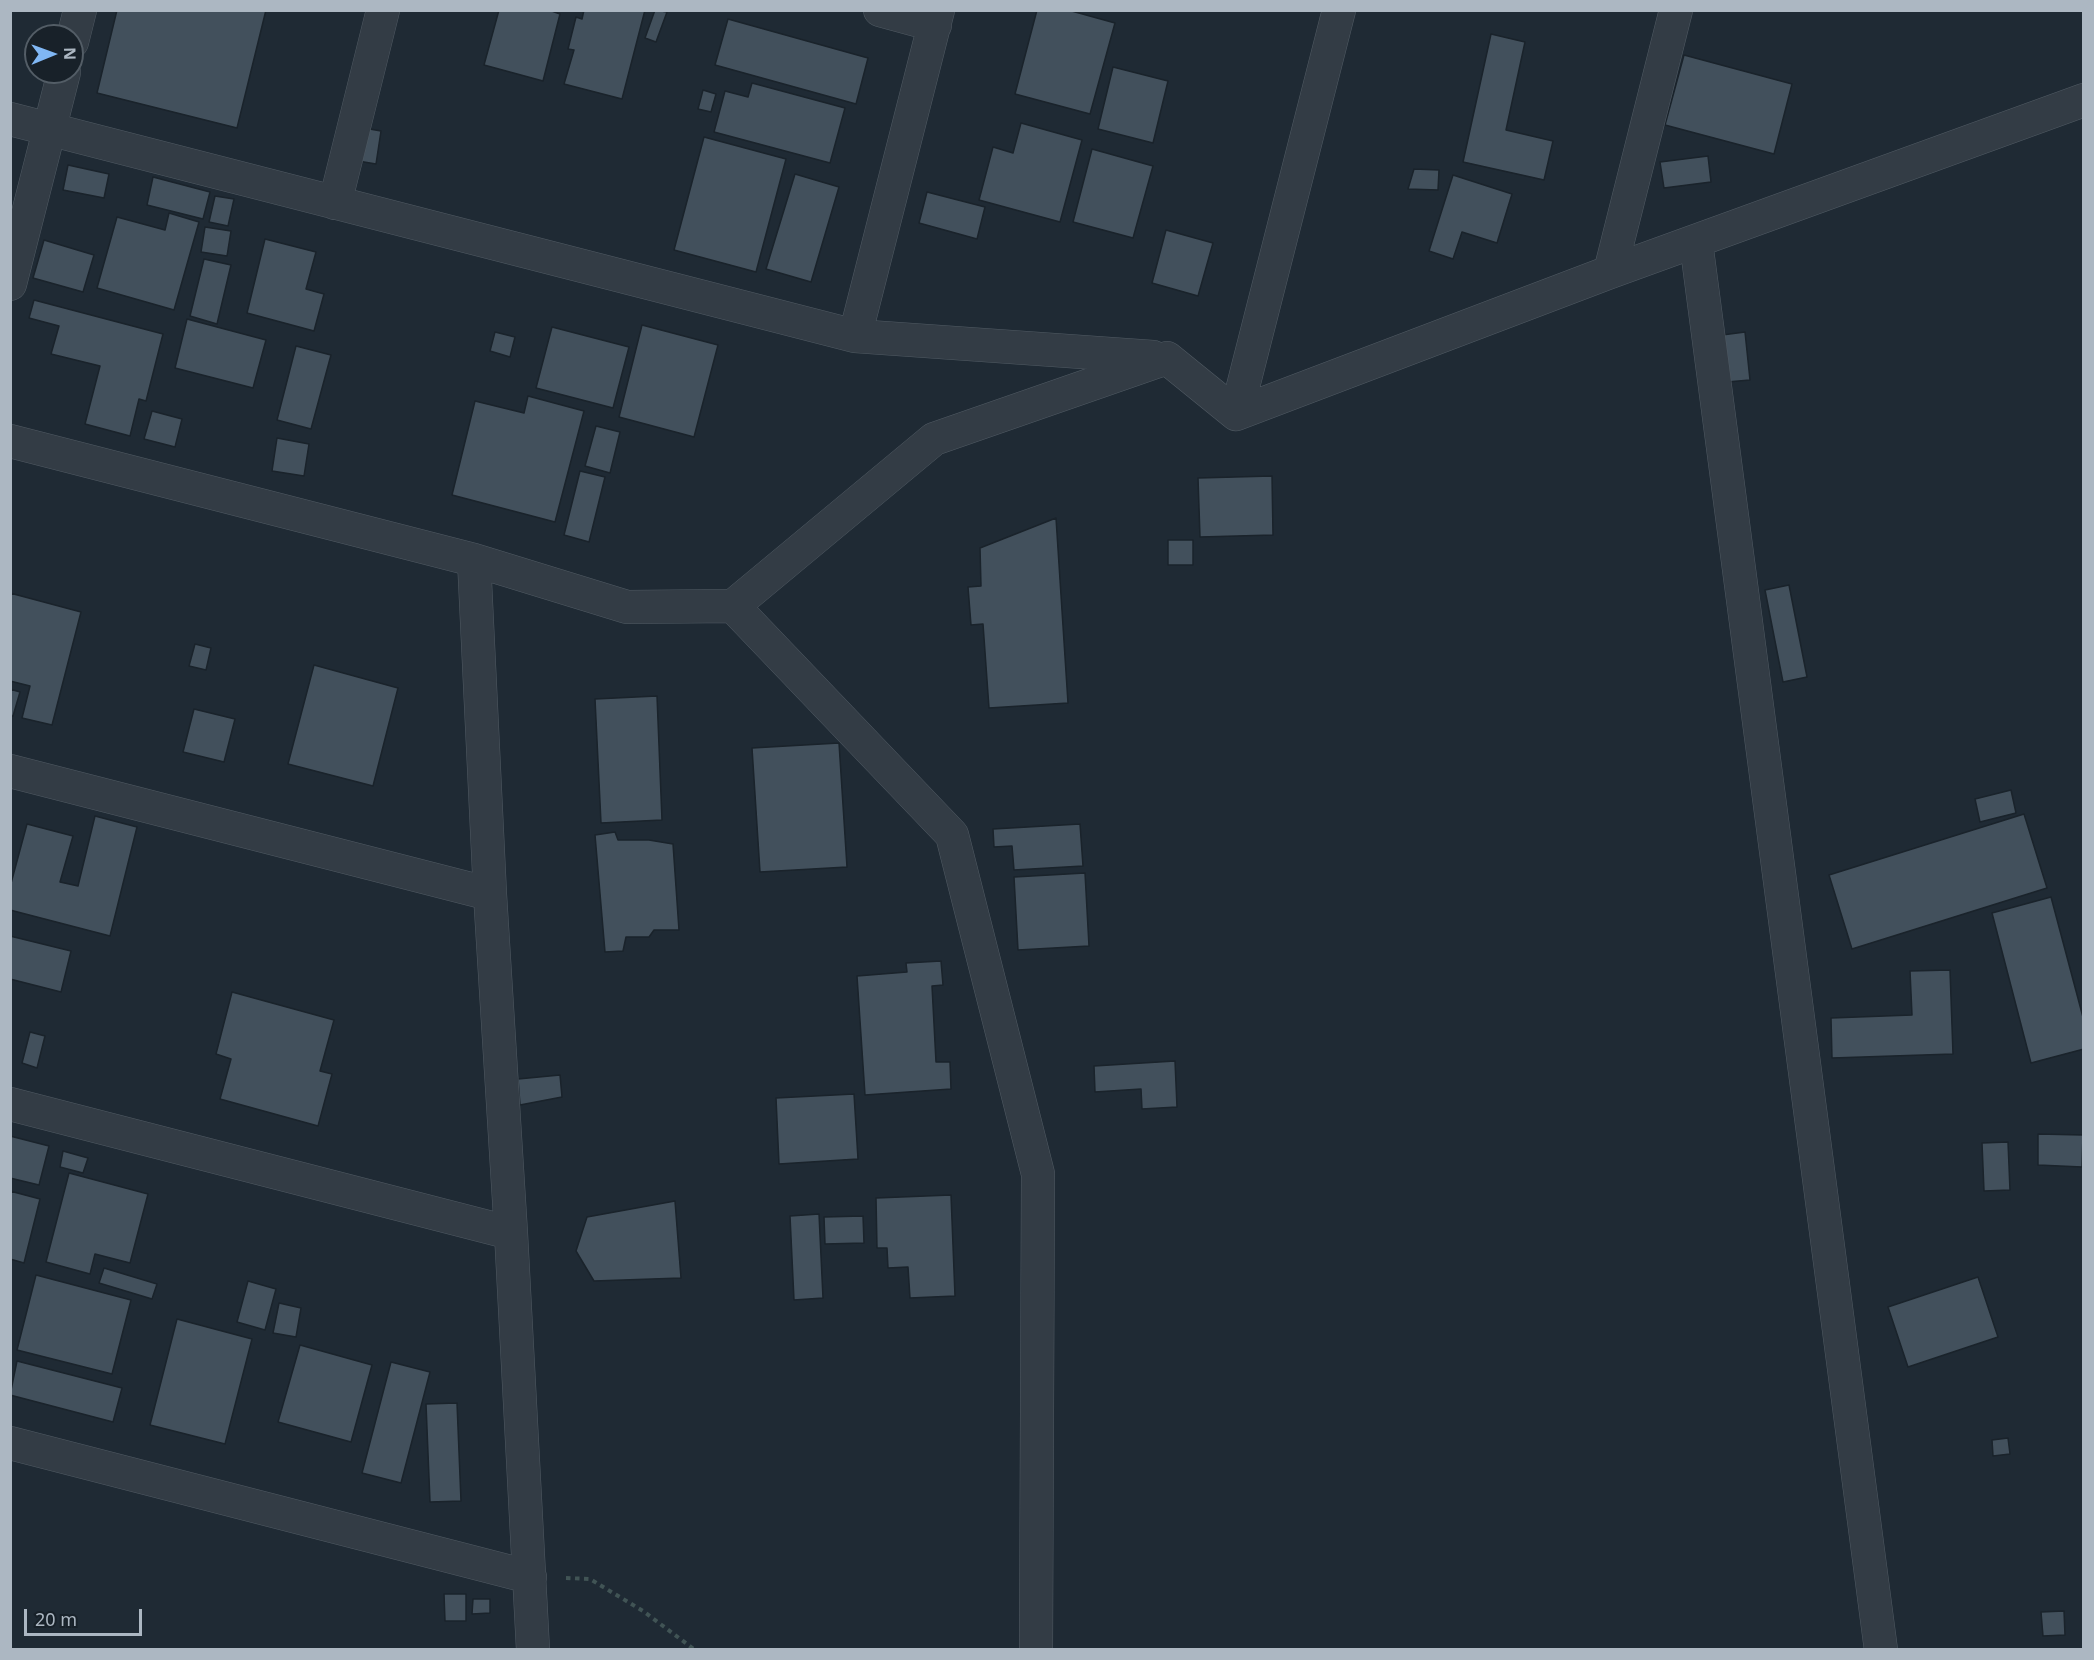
<!DOCTYPE html>
<html>
<head>
<meta charset="utf-8">
<style>
  body { margin:0 }
  #map { position:relative; width:2094px; height:1660px; overflow:hidden; background:#1f2a34; font-family:"Noto Sans",sans-serif }
  canvas { display:block }
  .frame { position:absolute; inset:0; border:12px solid #acb7c2; pointer-events:none }
  .north { position:absolute; left:24px; top:24px; width:60px; height:60px; box-sizing:border-box; background:#182129; border:2px solid #535d66; border-radius:50%; rotate:89deg; font-size:16px; font-weight:700; line-height:24px; text-align:center; color:#acb7c2 }
  .north::after { content:''; display:block; margin:auto; width:21px; height:27px; background:#80b7f4; clip-path:polygon(50% 0,100% 100%,50% 72%,0 100%) }
  .scale { position:absolute; left:24px; top:1609px; width:118px; height:27px; box-sizing:border-box; border:3px solid #acb7c2; border-top:0; padding-left:8px; font-size:18px; line-height:21px; white-space:nowrap; color:#acb7c2; -webkit-text-stroke:4px #182129; paint-order:stroke }
</style>
</head>
<body>
<div id="map">
<canvas width="2094" height="1660"></canvas>
<div class="frame"></div>
<div class="north">N</div>
<div class="scale">20 m</div>
</div>
<script>
const ctx = document.querySelector('canvas').getContext('2d');
ctx.lineJoin = 'round';
function fill(path, color) {
  ctx.fillStyle = color;
  ctx.fill(path, 'evenodd');
}
function shape(rows) {
  const path = new Path2D();
  for (const r of rows) {
    path.moveTo(r[0], r[1]);
    for (let i = 2; i < r.length; i += 2) path.lineTo(r[i], r[i + 1]);
  }
  return path;
}
function trace(path, color, width, dash) {
  ctx.strokeStyle = color;
  ctx.lineWidth = width;
  ctx.lineCap = dash ? 'butt' : 'round';
  ctx.setLineDash(dash || []);
  ctx.stroke(path);
}
const building = shape([
  [117,10,266,10,237,128,97,93,117,10],
  [499,10,549,10,560,14,543,81,484,65,499,10],
  [584,10,645,10,622,99,564,84,574,50,568,49,576,17,582,19,584,10],
  [655,10,667,12,656,42,645,38,655,10],
  [1037,10,1068,10,1115,23,1090,114,1015,94,1037,10],
  [728,19,868,58,856,104,715,65,728,19],
  [1491,34,1525,42,1506,130,1553,141,1544,180,1463,162,1491,34],
  [1684,55,1792,84,1774,154,1665,125,1684,55],
  [1113,67,1168,81,1153,143,1098,129,1113,67],
  [752,83,845,108,830,163,714,132,725,91,748,97,752,83],
  [703,90,716,94,711,112,698,109,703,90],
  [1021,123,1082,140,1060,222,979,200,993,147,1013,153,1021,123],
  [364,128,381,131,376,164,358,161,364,128],
  [704,137,786,159,756,272,674,250,704,137],
  [1092,149,1153,166,1133,238,1073,222,1092,149],
  [1708,156,1711,182,1664,188,1660,162,1708,156],
  [68,165,109,174,104,198,63,190,68,165],
  [1414,169,1439,170,1438,190,1408,189,1414,169],
  [795,174,839,187,811,282,766,269,795,174],
  [1453,175,1512,194,1497,243,1462,232,1453,259,1429,251,1453,175],
  [153,177,210,192,203,219,147,205,153,177],
  [927,192,985,207,977,239,919,223,927,192],
  [215,196,234,199,228,226,209,222,215,196],
  [169,213,199,222,174,310,97,288,117,217,165,230,169,213],
  [205,227,231,231,227,256,201,252,205,227],
  [1166,230,1213,243,1198,296,1152,283,1166,230],
  [265,239,316,252,306,289,324,294,314,331,247,313,265,239],
  [44,240,94,255,83,292,33,278,44,240],
  [204,259,231,265,217,324,190,316,204,259],
  [34,300,163,334,146,401,139,399,130,436,85,424,100,366,51,354,59,326,29,318,34,300],
  [187,319,266,340,253,388,175,368,187,319],
  [642,325,718,345,694,437,619,417,642,325],
  [552,327,629,347,613,408,536,388,552,327],
  [495,332,515,337,510,357,490,351,495,332],
  [1745,332,1750,380,1727,382,1722,335,1745,332],
  [296,346,331,355,311,429,277,420,296,346],
  [528,396,584,411,555,522,452,495,475,401,524,413,528,396],
  [152,411,182,419,175,447,144,439,152,411],
  [596,426,620,432,610,473,585,466,596,426],
  [277,438,309,444,304,476,272,471,277,438],
  [580,471,605,477,589,542,564,535,580,471],
  [1272,476,1273,535,1200,537,1198,478,1272,476],
  [1056,518,1068,703,989,708,983,624,971,625,968,587,981,586,980,548,1056,518],
  [1168,540,1193,540,1193,565,1168,565,1168,540],
  [1789,585,1807,677,1783,682,1765,590,1789,585],
  [10,593,81,612,52,725,22,718,30,686,10,681,10,593],
  [195,644,211,648,206,670,189,666,195,644],
  [314,665,398,688,373,786,288,764,314,665],
  [10,689,20,692,13,716,10,716,10,689],
  [657,696,662,820,601,823,595,699,657,696],
  [194,709,235,719,224,762,183,752,194,709],
  [839,743,847,867,760,872,752,748,839,743],
  [2011,790,2016,813,1980,822,1975,799,2011,790],
  [2024,814,2047,888,1852,949,1829,875,2024,814],
  [95,816,137,827,110,936,10,910,10,887,27,824,73,836,60,882,78,886,95,816],
  [1080,824,1083,866,1014,870,1012,846,994,847,993,829,1080,824],
  [615,832,618,840,649,840,673,844,679,930,654,930,649,937,626,937,623,951,605,952,595,835,615,832],
  [1085,873,1089,946,1018,950,1014,877,1085,873],
  [2051,897,2084,1021,2084,1049,2031,1063,1992,913,2051,897],
  [10,936,71,951,61,992,10,979,10,936],
  [941,961,943,985,932,986,936,1062,950,1062,951,1089,865,1095,857,976,907,972,906,963,941,961],
  [1950,970,1953,1054,1832,1058,1831,1018,1912,1015,1910,971,1950,970],
  [232,992,334,1020,320,1071,332,1074,318,1126,220,1099,231,1059,216,1054,232,992],
  [30,1032,45,1036,37,1068,22,1063,30,1032],
  [1175,1061,1177,1107,1142,1109,1141,1089,1095,1092,1094,1066,1175,1061],
  [560,1075,562,1097,520,1105,518,1079,560,1075],
  [854,1094,858,1159,779,1164,776,1098,854,1094],
  [2038,1134,2083,1135,2082,1167,2038,1165,2038,1134],
  [10,1136,49,1146,39,1185,10,1178,10,1136],
  [2008,1142,2010,1190,1984,1191,1982,1143,2008,1142],
  [63,1151,88,1158,83,1173,60,1167,63,1151],
  [69,1173,148,1194,130,1263,95,1254,90,1274,46,1262,69,1173],
  [10,1191,40,1199,24,1263,10,1259,10,1191],
  [951,1195,955,1296,910,1298,908,1267,888,1268,887,1248,877,1248,876,1198,951,1195],
  [675,1201,681,1278,594,1281,576,1251,587,1217,675,1201],
  [819,1214,823,1298,794,1300,790,1216,819,1214],
  [863,1216,864,1243,825,1244,824,1217,863,1216],
  [104,1268,157,1284,152,1299,99,1283,104,1268],
  [36,1275,131,1300,112,1374,17,1350,36,1275],
  [1978,1277,1998,1337,1908,1367,1888,1307,1978,1277],
  [248,1281,276,1289,265,1330,237,1322,248,1281],
  [279,1303,301,1308,296,1337,273,1333,279,1303],
  [177,1319,252,1339,225,1444,150,1425,177,1319],
  [300,1345,372,1365,351,1442,278,1422,300,1345],
  [17,1361,122,1388,113,1422,10,1395,17,1361],
  [391,1362,430,1372,401,1483,362,1473,391,1362],
  [457,1403,461,1501,430,1502,426,1404,457,1403],
  [2008,1438,2010,1454,1993,1456,1992,1440,2008,1438],
  [444,1594,466,1594,466,1621,445,1621,444,1594],
  [473,1599,490,1599,490,1613,472,1614,473,1599],
  [2064,1611,2065,1635,2043,1636,2041,1612,2064,1611]
]);
fill(building, '#42505c');
trace(building, '#1a232b', 1.5);
const street = shape([
  [880,10,935,25],
  [72,42,80,10],
  [10,119,855,336,1153,357],
  [335,203,383,10],
  [1696,242,1881,1650],
  [1610,272,1676,10],
  [10,284,64,72],
  [855,336,938,10],
  [1236,414,1339,10],
  [10,441,474,560,627,607,733,606,934,439,1167,358,1236,414,1610,272,2084,100],
  [474,560,490,894,511,1233,533,1650],
  [733,606,952,835,1038,1174,1036,1650],
  [10,771,490,894],
  [10,1104,511,1233],
  [10,1443,530,1577]
]);
trace(street, '#505a63', 34);
trace(shape([
  [566,1578,590,1579,643,1611,695,1650]
]), '#415455', 4, [4.5, 4.5]);
trace(street, '#333c45', 33);
</script>
</body>
</html>
